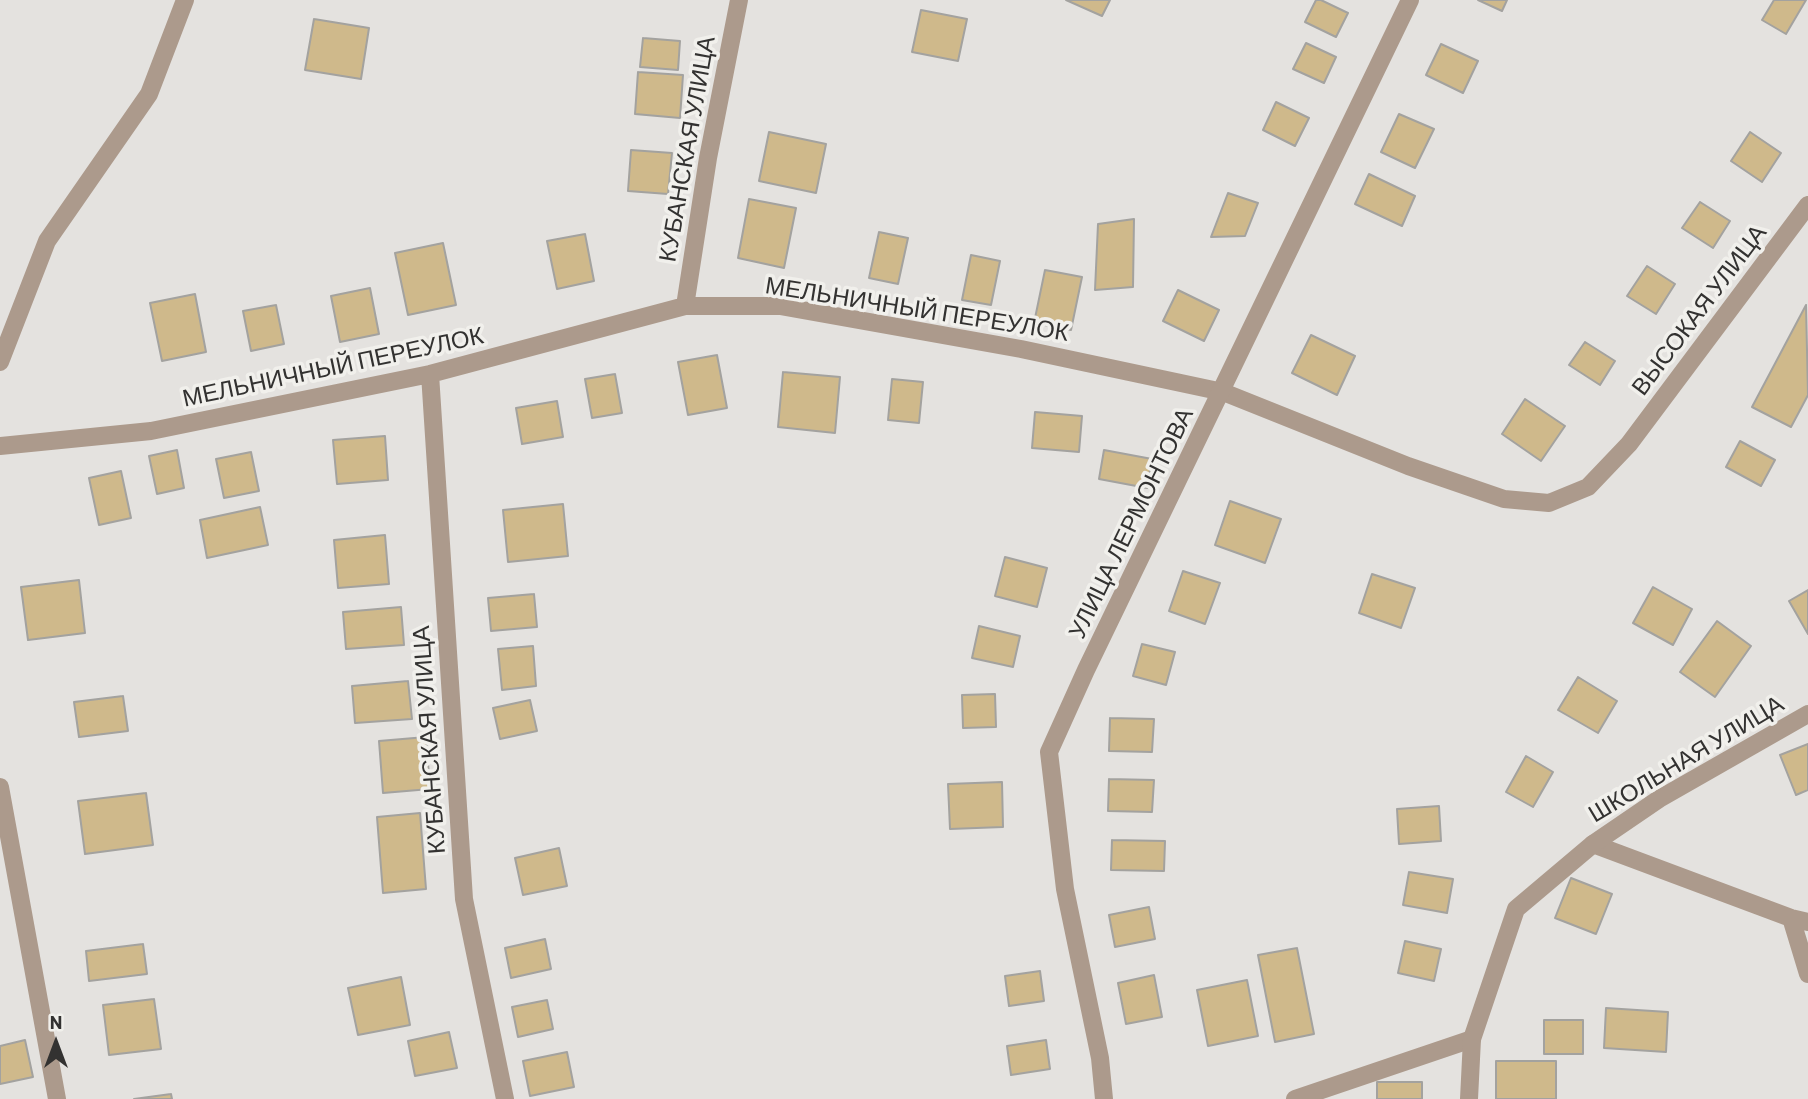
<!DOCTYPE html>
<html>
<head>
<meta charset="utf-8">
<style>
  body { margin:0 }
  #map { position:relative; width:1808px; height:1099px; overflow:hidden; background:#e4e2df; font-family:Barlow,sans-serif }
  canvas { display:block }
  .north { position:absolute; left:21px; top:1008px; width:70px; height:70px; -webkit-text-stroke:5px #f1f0ec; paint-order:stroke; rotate:0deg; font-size:19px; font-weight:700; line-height:28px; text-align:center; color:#333231 }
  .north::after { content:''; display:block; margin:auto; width:24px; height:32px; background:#333231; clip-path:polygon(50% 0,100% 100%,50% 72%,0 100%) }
</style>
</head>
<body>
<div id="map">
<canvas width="1808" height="1099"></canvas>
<div class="north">N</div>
</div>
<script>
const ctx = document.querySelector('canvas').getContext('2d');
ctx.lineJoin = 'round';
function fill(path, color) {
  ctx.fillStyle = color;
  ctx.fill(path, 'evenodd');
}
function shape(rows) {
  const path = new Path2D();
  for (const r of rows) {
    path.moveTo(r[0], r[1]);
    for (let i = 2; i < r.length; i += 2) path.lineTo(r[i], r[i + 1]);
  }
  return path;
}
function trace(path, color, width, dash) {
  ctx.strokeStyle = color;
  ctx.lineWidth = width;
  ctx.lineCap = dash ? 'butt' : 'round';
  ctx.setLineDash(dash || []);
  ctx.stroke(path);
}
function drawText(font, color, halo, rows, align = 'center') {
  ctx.font = font + ' Barlow,sans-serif';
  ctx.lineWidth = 7;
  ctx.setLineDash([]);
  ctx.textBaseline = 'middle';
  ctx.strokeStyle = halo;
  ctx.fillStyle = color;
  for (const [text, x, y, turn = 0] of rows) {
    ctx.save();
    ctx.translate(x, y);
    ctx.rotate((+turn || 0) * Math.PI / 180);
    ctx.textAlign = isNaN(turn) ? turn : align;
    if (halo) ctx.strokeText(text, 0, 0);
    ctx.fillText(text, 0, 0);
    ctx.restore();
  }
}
const building = shape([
  [1066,0,1110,0,1102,16,1066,0],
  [1316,0,1321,0,1348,13,1336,37,1305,22,1316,0],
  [1478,0,1507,0,1502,11,1478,0],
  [1774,0,1806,0,1786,34,1762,20,1774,0],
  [921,10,967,19,958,61,912,52,921,10],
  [314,19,369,28,361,79,305,70,314,19],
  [643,38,680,41,678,70,640,67,643,38],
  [1306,43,1336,57,1324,83,1293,69,1306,43],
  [1441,44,1478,61,1463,93,1426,75,1441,44],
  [638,72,683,75,680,118,635,114,638,72],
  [1276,102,1309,118,1295,146,1263,130,1276,102],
  [1399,114,1434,129,1415,168,1381,152,1399,114],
  [769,132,826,144,816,193,759,181,769,132],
  [1750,132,1781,153,1762,182,1731,161,1750,132],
  [631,150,672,153,668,194,628,191,631,150],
  [1369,174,1415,196,1402,226,1355,204,1369,174],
  [1228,193,1258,203,1245,236,1211,237,1228,193],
  [749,199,796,208,784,268,738,258,749,199],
  [1700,202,1730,221,1713,248,1682,228,1700,202],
  [1134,219,1133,287,1095,290,1098,224,1134,219],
  [879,232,908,238,898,284,869,278,879,232],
  [585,234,594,281,557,289,547,241,585,234],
  [443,243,456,305,408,315,395,253,443,243],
  [971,255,1000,261,991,305,962,300,971,255],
  [1647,266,1675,284,1656,314,1627,296,1647,266],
  [1045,270,1082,277,1071,330,1034,323,1045,270],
  [370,288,379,334,340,342,331,296,370,288],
  [1178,290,1219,310,1204,341,1163,321,1178,290],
  [195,294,206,352,162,361,150,303,195,294],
  [276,305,284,344,251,351,243,311,276,305],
  [1806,305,1808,395,1791,427,1752,407,1806,305],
  [1311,335,1355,356,1337,395,1292,373,1311,335],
  [1585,342,1615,361,1600,385,1569,365,1585,342],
  [717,355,727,408,688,415,678,362,717,355],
  [783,372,840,377,835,433,778,427,783,372],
  [615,374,622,413,592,418,585,379,615,374],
  [892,379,923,382,919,423,888,420,892,379],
  [1525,399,1565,426,1541,461,1502,434,1525,399],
  [557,401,563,437,522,444,516,408,557,401],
  [1035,412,1082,416,1079,452,1032,448,1035,412],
  [385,436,388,480,337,484,333,440,385,436],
  [1740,441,1775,460,1761,486,1726,467,1740,441],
  [177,450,184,488,157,494,149,456,177,450],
  [1104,450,1152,459,1147,488,1099,479,1104,450],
  [251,452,259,491,224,498,216,459,251,452],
  [121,471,131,518,99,525,89,478,121,471],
  [1230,501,1281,519,1265,563,1215,545,1230,501],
  [563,504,568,556,508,562,503,510,563,504],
  [260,507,268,545,207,558,200,520,260,507],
  [385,535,389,584,338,588,334,540,385,535],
  [1005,557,1047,568,1037,607,995,596,1005,557],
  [1183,571,1220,583,1205,624,1169,611,1183,571],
  [1372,574,1415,588,1401,628,1359,613,1372,574],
  [79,580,85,633,28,640,21,587,79,580],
  [1653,587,1692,609,1673,645,1633,623,1653,587],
  [1808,590,1808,634,1789,601,1808,590],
  [534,594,537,627,491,631,488,598,534,594],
  [401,607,404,645,346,649,343,612,401,607],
  [1717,621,1751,646,1715,697,1680,672,1717,621],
  [979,626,1020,636,1013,667,972,658,979,626],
  [1142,644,1175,652,1166,685,1133,676,1142,644],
  [533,646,536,686,502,690,498,649,533,646],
  [1578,677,1617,701,1598,733,1558,710,1578,677],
  [408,681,412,719,355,723,352,686,408,681],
  [995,694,996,727,963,728,962,695,995,694],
  [123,696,128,731,79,737,74,702,123,696],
  [530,700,537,731,500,739,493,708,530,700],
  [1110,718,1154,719,1152,752,1109,751,1110,718],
  [426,737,430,789,383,793,379,741,426,737],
  [1808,744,1808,790,1796,795,1780,755,1808,744],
  [1526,756,1553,772,1533,807,1506,792,1526,756],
  [1109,779,1154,780,1152,812,1108,811,1109,779],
  [1002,782,1003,827,950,829,948,784,1002,782],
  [146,793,153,845,85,854,78,801,146,793],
  [1439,806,1441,841,1399,844,1397,809,1439,806],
  [420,813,426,889,383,893,377,817,420,813],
  [1112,840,1165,841,1164,871,1111,870,1112,840],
  [559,848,567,886,523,895,515,858,559,848],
  [1409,872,1453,879,1447,913,1403,905,1409,872],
  [1571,878,1612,894,1596,934,1555,918,1571,878],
  [1149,907,1155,939,1115,947,1109,915,1149,907],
  [545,939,551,969,511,978,505,948,545,939],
  [1405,941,1441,949,1434,981,1398,973,1405,941],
  [143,944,147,974,89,981,86,951,143,944],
  [1297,948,1314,1034,1275,1042,1258,955,1297,948],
  [1040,971,1044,1001,1009,1006,1005,976,1040,971],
  [1154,975,1162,1017,1126,1024,1118,983,1154,975],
  [401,977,410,1025,358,1035,348,988,401,977],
  [1247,980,1258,1036,1208,1046,1197,990,1247,980],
  [154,999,161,1049,109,1055,103,1005,154,999],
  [547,1000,553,1029,518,1037,512,1007,547,1000],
  [1606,1008,1668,1012,1666,1052,1604,1048,1606,1008],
  [1544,1020,1583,1020,1583,1054,1544,1054,1544,1020],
  [449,1032,457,1068,415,1076,408,1041,449,1032],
  [25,1040,33,1077,0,1084,0,1046,25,1040],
  [1046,1040,1050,1069,1011,1075,1007,1046,1046,1040],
  [567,1052,574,1087,530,1096,523,1061,567,1052],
  [1496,1061,1556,1061,1556,1099,1496,1099,1496,1061],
  [1377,1082,1422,1082,1422,1099,1377,1099,1377,1082],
  [171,1094,172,1099,134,1099,171,1094]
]);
fill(building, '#cfb98b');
trace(building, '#a3a29f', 2);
trace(shape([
  [685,306,708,158,739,0],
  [0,362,47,241,149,94,185,0],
  [430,374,464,899,505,1099],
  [0,446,151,431,430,374,685,306,780,306,1021,349,1223,392,1408,466,1504,499,1549,503,1588,487,1629,444,1808,205],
  [0,787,57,1099],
  [1593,844,1791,918,1808,922],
  [1791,918,1808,974],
  [1295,1099,1472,1039]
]), '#ac9a8c', 18);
trace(shape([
  [1104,1099,1100,1058,1065,889,1049,752,1086,670,1410,0],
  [1469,1099,1472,1039,1516,909,1593,844,1659,799,1808,714]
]), '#ac9a8c', 18);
drawText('24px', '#333231', '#f1f0ec', [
  ["КУБАНСКАЯ УЛИЦА",687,149,-80],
  ["МЕЛЬНИЧНЫЙ ПЕРЕУЛОК",917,309,9],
  ["ВЫСОКАЯ УЛИЦА",1699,310,-53],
  ["МЕЛЬНИЧНЫЙ ПЕРЕУЛОК",333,367,-12],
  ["УЛИЦА ЛЕРМОНТОВА",1131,523,-64],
  ["КУБАНСКАЯ УЛИЦА",429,740,-94],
  ["ШКОЛЬНАЯ УЛИЦА",1686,759,-31]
]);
</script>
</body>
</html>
